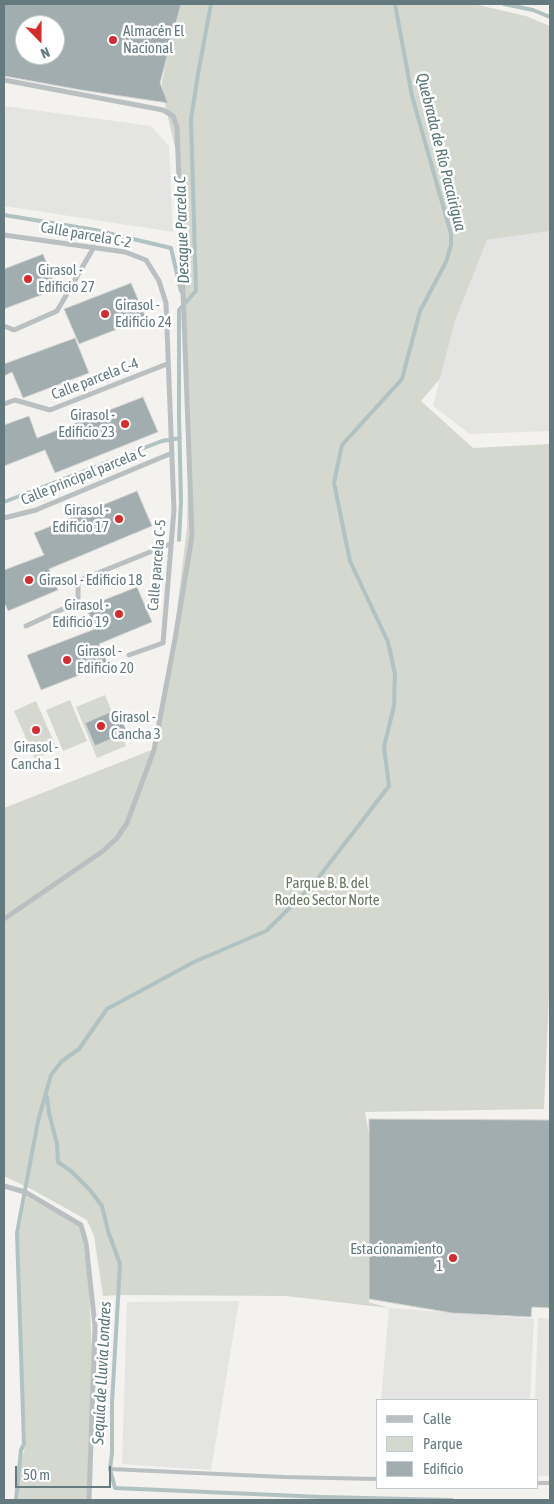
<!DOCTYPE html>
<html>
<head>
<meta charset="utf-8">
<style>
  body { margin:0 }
  #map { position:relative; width:554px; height:1504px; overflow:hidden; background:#f3f2ef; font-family:"Asap Condensed",sans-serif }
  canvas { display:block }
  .frame { position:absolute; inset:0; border:5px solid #647a7f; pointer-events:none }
  .legend { position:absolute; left:376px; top:1399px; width:162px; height:90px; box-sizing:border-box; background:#fff; border:1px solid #c1cacc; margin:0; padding:6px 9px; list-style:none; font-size:15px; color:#647a7f }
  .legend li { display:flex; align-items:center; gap:10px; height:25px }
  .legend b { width:25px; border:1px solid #c1cacc }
  .north { position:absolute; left:15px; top:15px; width:50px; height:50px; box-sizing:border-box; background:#fff; border:1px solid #c1cacc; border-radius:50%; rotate:158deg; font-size:14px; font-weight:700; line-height:20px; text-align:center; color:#647a7f }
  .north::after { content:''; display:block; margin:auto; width:18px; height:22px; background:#d62c30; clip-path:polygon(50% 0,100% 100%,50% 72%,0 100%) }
  .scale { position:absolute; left:15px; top:1466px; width:96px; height:22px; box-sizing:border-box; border:2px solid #647a7f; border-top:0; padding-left:6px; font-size:15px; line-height:18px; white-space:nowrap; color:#647a7f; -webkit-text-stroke:4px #fff; paint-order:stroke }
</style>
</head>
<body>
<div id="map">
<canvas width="554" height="1504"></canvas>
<div class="frame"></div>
<ul class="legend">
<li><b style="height:6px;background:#bac0c1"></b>Calle</li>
<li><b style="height:14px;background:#d4d8cf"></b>Parque</li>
<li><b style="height:14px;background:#a2adaf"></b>Edificio</li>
</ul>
<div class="north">N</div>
<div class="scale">50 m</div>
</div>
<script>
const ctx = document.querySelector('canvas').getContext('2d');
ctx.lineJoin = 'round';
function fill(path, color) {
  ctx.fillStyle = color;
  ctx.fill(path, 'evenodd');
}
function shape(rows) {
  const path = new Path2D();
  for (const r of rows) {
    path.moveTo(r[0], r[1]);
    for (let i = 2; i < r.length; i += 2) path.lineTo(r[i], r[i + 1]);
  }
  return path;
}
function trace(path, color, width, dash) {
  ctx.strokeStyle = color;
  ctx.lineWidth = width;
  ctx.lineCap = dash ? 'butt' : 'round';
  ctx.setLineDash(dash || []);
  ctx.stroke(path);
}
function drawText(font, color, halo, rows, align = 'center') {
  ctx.font = font + ' "Asap Condensed",sans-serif';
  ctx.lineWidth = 5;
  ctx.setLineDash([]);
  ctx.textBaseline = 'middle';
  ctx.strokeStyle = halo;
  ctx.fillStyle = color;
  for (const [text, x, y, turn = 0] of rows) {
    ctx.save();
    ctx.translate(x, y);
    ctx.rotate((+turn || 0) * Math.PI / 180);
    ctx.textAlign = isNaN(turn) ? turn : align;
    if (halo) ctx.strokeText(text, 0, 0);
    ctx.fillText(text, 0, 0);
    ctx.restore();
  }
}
fill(shape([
  [4,106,151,126,169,146,173,232,4,206],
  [550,231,550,431,470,434,433,406,455,321,487,240],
  [239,1301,211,1470,122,1464,127,1302],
  [389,1308,534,1319,530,1400,381,1400],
  [538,1318,550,1319,550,1476,538,1476,538,1400,535,1400]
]), '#e4e4e3');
fill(shape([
  [178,4,474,4,526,16,550,26,550,231,487,240,455,321,440,379,421,401,473,448,550,444,550,972,544,1109,365,1112,370,1139,369,1302,389,1308,286,1296,119,1295,103,1296,94,1236,87,1220,31,1189,4,1176,4,808,154,749,171,661,187,527,189,436,179,165,161,87],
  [105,695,126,746,97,758,76,707],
  [70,700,87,741,63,751,46,710],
  [36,701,57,749,35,759,14,711],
  [26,1196,79,1226,83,1241,89,1287,92,1353,88,1500,18,1500,21,1462,26,1443,20,1314,19,1234]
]), '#d4d8cf');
trace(shape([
  [504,4,533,10,550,17],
  [4,215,95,230,171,248,181,291],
  [4,502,162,441,180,438],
  [179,540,181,502,179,416,179,310,196,291,191,119,198,74,211,4],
  [47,1097,49,1113,57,1144,58,1162,71,1171,90,1190,102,1206,108,1231,120,1264,112,1403,112,1453,110,1469,115,1488,322,1497,452,1500],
  [16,1500,21,1450,24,1444,17,1233,38,1121,51,1075,62,1061,79,1049,107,1009,194,962,266,931,312,886,389,786,384,747,394,706,395,674,388,642,350,561,334,483,342,445,402,379,420,311,446,262,451,245,451,234,412,96,395,4]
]), '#b0c2c2', 4);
const building = shape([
  [4,4,181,4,160,83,168,103,81,90,4,76,4,4],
  [25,25,55,25,55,55,25,55,25,25],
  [43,254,57,289,4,309,4,269,43,254],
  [131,283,146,318,79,344,64,309,131,283],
  [75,338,89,373,23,398,12,372,4,376,4,364,75,338],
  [143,397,158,432,55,473,45,450,4,466,4,425,29,416,37,438,143,397],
  [137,491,152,526,49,569,58,590,8,611,4,602,4,570,44,555,34,533,137,491],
  [137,587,152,622,99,644,108,664,41,690,27,655,95,629,86,607,137,587],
  [117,709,127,732,95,746,85,723,117,709],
  [369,1119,550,1120,550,1308,532,1307,531,1317,452,1313,369,1299,369,1119]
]);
fill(building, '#a2adaf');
trace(building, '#d4d4d2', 1);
trace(shape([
  [110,1469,284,1477,378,1479],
  [538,1483,550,1483]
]), '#bac0c1', 4);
trace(shape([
  [4,80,163,110,173,116,177,127,192,536,175,639,154,750,127,823,117,838,103,851,4,919],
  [4,235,125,252,146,260,159,281,166,303,174,510,163,643,129,655],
  [4,326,14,330,57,311,94,247],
  [4,404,15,400,50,410,167,364],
  [4,518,36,510,172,453],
  [26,626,78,602,78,581,170,544],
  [4,1186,25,1192,81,1225,86,1243,95,1326,89,1500]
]), '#bac0c1', 5);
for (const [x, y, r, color] of [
  [113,40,5,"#d62c30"],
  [28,279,5,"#d62c30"],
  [105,314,5,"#d62c30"],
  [125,424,5,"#d62c30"],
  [119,519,5,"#d62c30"],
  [29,580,5,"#d62c30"],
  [119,614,5,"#d62c30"],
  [67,660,5,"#d62c30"],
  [101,726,5,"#d62c30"],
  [36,730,5,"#d62c30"],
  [453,1258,5,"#d62c30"]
]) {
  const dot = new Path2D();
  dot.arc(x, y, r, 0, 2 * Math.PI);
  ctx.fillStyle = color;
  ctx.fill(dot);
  trace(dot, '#fff', 2);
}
drawText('15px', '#647a7f', '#fff', [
  ["Almacén El",123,31],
  ["Nacional",123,48],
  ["Girasol -",38,270],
  ["Edificio 27",38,287],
  ["Girasol -",115,305],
  ["Edificio 24",115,322],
  ["Girasol -",115,415,"right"],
  ["Edificio 23",115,432,"right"],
  ["Girasol -",109,510,"right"],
  ["Edificio 17",109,527,"right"],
  ["Girasol - Edificio 18",39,580],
  ["Girasol -",109,605,"right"],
  ["Edificio 19",109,622,"right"],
  ["Girasol -",77,651],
  ["Edificio 20",77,668],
  ["Girasol -",111,717],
  ["Cancha 3",111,734],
  ["Girasol -",36,747,"center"],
  ["Cancha 1",36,764,"center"],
  ["Estacionamiento",443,1249,"right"],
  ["1",443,1266,"right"]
], 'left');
drawText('15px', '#647a7f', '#fff', [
  ["Calle parcela C-2",86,235,10],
  ["Calle parcela C-4",95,379,-21],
  ["Calle principal parcela C",83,476,-22],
  ["Calle parcela C-5",157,565,-85]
]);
drawText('15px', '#6c7663', '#fff', [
  ["Parque B. B. del",327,883],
  ["Rodeo Sector Norte",327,900]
]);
drawText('italic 16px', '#5b7676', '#fff', [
  ["Quebrada de Río Pacairigua",441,152,76],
  ["Desague Parcela C",182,230,-92],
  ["Sequía de Lluvia Londres",102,1373,-87]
]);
</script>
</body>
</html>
